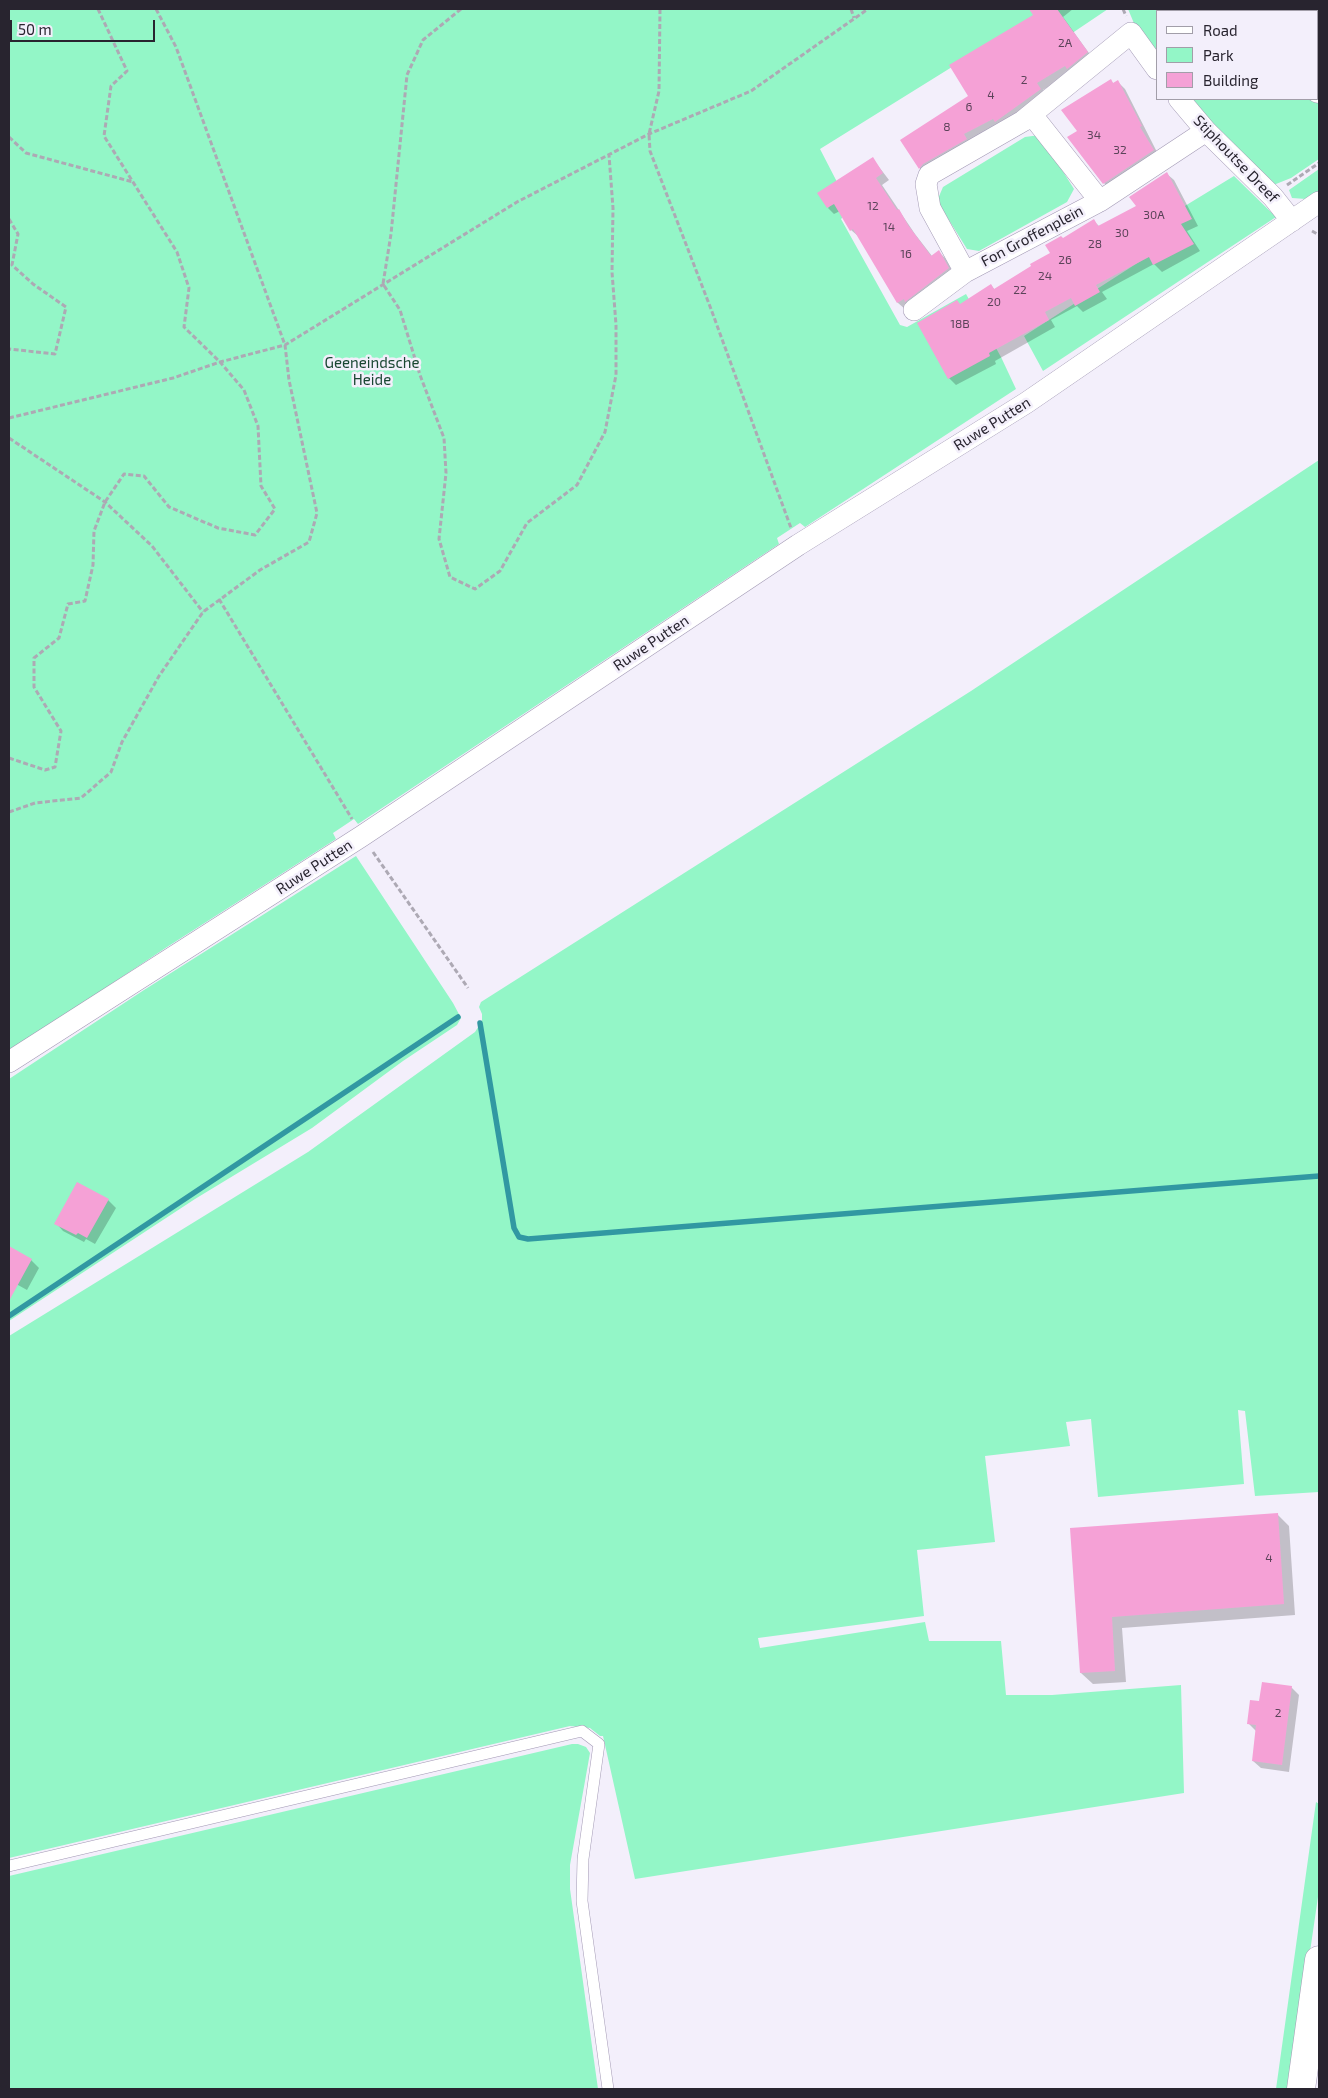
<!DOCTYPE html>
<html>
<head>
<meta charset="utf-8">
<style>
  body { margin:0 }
  #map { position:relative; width:1328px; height:2098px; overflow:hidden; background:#f3effb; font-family:"Exo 2",sans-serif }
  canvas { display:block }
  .frame { position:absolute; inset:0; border:10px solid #28242f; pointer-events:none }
  .legend { position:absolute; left:1156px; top:10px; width:162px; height:90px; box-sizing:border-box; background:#f3effb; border:1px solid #a29ea9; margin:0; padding:6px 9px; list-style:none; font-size:15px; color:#28242f }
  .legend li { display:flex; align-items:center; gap:10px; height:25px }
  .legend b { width:25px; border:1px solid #a29ea9 }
  .scale { position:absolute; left:10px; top:20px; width:145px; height:22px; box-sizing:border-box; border:2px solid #28242f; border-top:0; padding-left:6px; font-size:15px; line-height:18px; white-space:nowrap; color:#28242f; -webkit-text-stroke:4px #f3effb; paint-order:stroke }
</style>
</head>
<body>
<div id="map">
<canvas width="1328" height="2098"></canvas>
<div class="frame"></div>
<ul class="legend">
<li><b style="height:6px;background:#fff"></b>Road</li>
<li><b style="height:14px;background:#93f6c7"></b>Park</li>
<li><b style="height:14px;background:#f5a1d6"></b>Building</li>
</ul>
<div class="scale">50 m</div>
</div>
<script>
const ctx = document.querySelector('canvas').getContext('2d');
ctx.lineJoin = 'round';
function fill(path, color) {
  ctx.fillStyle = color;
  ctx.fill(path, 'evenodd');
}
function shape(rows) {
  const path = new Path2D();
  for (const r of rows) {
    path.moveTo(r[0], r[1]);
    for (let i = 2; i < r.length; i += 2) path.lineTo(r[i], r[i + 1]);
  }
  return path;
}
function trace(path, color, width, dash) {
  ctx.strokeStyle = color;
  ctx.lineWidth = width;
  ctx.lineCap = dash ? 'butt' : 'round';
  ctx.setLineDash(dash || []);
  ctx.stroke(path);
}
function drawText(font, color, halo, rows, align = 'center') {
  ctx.font = font + ' "Exo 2",sans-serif';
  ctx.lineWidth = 5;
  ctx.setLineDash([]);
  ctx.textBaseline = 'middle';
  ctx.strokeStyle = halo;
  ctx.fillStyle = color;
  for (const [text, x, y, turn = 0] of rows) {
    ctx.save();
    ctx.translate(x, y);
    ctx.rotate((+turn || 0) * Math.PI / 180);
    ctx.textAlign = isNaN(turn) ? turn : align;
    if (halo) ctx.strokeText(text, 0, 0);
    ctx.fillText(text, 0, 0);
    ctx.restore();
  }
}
fill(shape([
  [9,9,1108,9,1053,46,1026,21,820,149,851,209,841,219,900,325,907,327,966,294,1001,357,1016,389,805,527,800,523,777,538,779,544,361,822,358,824,354,819,333,833,336,839,167,947,9,1052],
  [1128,9,1261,9,1263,11,1157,11,1157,62,1141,40],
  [1184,99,1316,99,1319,103,1319,159,1291,178,1271,186],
  [1040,135,1074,189,1067,202,979,251,967,249,937,201,943,187,1025,137],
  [1319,169,1319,195,1306,199,1292,198,1289,190],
  [1234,176,1276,217,1043,371,1024,336,1170,242,1175,212],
  [1319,460,1319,1492,1255,1496,1245,1411,1238,1410,1244,1484,1098,1497,1091,1419,1066,1422,1070,1446,985,1456,995,1542,917,1550,924,1616,758,1638,760,1648,925,1622,929,1641,1001,1641,1006,1695,1052,1695,1181,1685,1184,1793,635,1879,603,1736,600,1736,590,1728,570,1726,9,1858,9,1336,308,1152,475,1032,482,1021,482,1014,479,1007,481,1002,971,691],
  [356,856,453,1003,461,1018,457,1025,403,1061,312,1128,195,1199,9,1321,9,1079,144,990],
  [572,1744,578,1744,586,1747,590,1753,570,1865,570,1889,598,2089,9,2089,9,1876],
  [1316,1802,1319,1804,1319,1890,1290,2089,1276,2089]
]), '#93f6c7');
fill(shape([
  [1041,9,1073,9,1063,17,1094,60,1043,90,1047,97,926,175,920,168,902,140,970,96,1035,16,1033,13],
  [1111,81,1114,84,1118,82,1125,89,1160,158,1110,190,1104,183,1079,131],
  [873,159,889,180,882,185,915,234,932,256,939,252,945,258,955,276,905,309,898,303,858,236,851,230,840,211,834,214,828,208],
  [1167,174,1174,180,1198,226,1187,231,1200,251,1162,272,1154,264,1102,292,1107,299,1083,312,1077,306,1051,320,1055,327,995,361,996,364,956,385,949,378,919,324,961,305,991,285,995,290,1052,254,1063,239,1094,221,1100,227,1137,207],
  [108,1200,116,1208,95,1244,86,1239,84,1242,63,1231,56,1223],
  [9,1248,31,1260,39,1268,27,1290,9,1280],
  [1277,1514,1289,1526,1295,1615,1122,1628,1126,1682,1093,1684,1081,1673,1072,1529],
  [1291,1687,1299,1695,1289,1772,1261,1768,1253,1761,1257,1732,1249,1724,1260,1703]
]), '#0003');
trace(shape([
  [480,1023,514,1228,519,1237,528,1239,1319,1176],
  [9,1316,458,1017]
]), '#3198a2', 5.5);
fill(shape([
  [1029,9,1057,9,1088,52,1067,69,1065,66,1037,83,1041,89,995,122,993,119,964,134,967,139,923,164,919,169,900,140,968,96,949,65,1033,15],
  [1111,79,1113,83,1118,80,1142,126,1140,127,1154,150,1103,184,1067,137,1077,131,1061,110],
  [873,157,883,173,876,178,897,210,899,209,908,225,931,256,939,250,949,268,905,302,904,299,897,303,853,229,850,231,834,204,827,208,817,193],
  [1167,172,1192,219,1181,224,1194,244,1153,265,1149,257,1096,285,1100,292,1075,306,1071,298,1045,312,1049,320,989,353,990,356,948,379,917,323,957,300,960,304,991,284,994,289,1031,266,1030,264,1050,253,1045,245,1061,236,1063,238,1094,219,1098,226,1136,206,1129,197],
  [77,1182,109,1199,87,1238,78,1233,76,1235,54,1224],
  [9,1246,32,1259,9,1301],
  [1278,1513,1284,1604,1112,1617,1115,1671,1080,1673,1070,1528],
  [1262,1682,1292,1686,1282,1765,1252,1761,1256,1725,1247,1724,1250,1700,1259,1701]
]), '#f5a1d6');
const service = shape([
  [9,1866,582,1731,599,1744,583,1859,582,1901,608,2089]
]);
const minor = shape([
  [1179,99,1206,131,1273,197,1292,221],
  [1032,115,1100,201],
  [965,272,930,208,926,184,929,175,1023,121,1131,33,1157,69],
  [914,310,965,272,1100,201,1206,131],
  [9,1062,362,836,798,545,1026,403,1319,202]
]);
const secondary = shape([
  [1286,9,1288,11],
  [1317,44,1319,47],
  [1317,85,1319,89],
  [1301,2089,1319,1960]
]);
trace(service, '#a299b4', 12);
trace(minor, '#a299b4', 22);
trace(secondary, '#a299b4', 29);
trace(shape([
  [461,9,423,40,407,75,391,234,383,284,400,310,420,375,444,438,446,473,439,539,450,577,475,589,500,571,527,523,577,485,605,432,616,375,616,325,612,272,613,208,609,155],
  [660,9,659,91,649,134,650,151,711,309,791,528],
  [851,9,854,18],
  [1123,9,1126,16],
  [9,137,26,153,133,182],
  [1287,185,1319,163],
  [9,219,18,234,12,265,33,284,66,307,55,354,9,349],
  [1312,231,1319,235],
  [9,418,173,378,220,362,285,345,517,202,649,134,751,91,868,9],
  [9,438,105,502,152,546,203,612],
  [219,599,352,819],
  [9,758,45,770,55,767,61,731,34,687,34,658,59,638,68,604,85,601,93,565,94,531,105,502,124,474,144,476,169,507,218,528,255,535,275,509,261,486,258,426,244,390,220,362,184,327,189,288,177,252,104,136,111,86,127,71,98,9],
  [9,812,35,803,81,798,111,772,122,742,159,676,203,612,260,570,309,542,317,513,289,380,285,345,176,47,156,9],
  [373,852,468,988]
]), '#ada9b4', 3, [5, 2.5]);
trace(service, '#fff', 11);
trace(minor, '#fff', 21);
trace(secondary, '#fff', 28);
drawText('12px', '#5b4359', null, [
  ["2A",1065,43],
  ["2",1024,80],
  ["4",991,95],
  ["6",969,107],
  ["8",947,127],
  ["34",1094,135],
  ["32",1120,150],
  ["12",873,206],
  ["30A",1154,215],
  ["14",889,227],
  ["30",1122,233],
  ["28",1095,244],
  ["16",906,254],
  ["26",1065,260],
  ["24",1045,276],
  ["22",1020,290],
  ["20",994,302],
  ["18B",960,324],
  ["4",1269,1558],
  ["2",1278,1713]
]);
drawText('15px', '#28242f', '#f3effb', [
  ["Stiphoutse Dreef",1236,159,46],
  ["Fon Groffenplein",1032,236,-28],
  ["Ruwe Putten",992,424,-32],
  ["Ruwe Putten",651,643,-34],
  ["Ruwe Putten",314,867,-33]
]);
drawText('15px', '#194632', '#f3effb', [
  ["Geeneindsche",372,363],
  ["Heide",372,380]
]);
</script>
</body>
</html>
